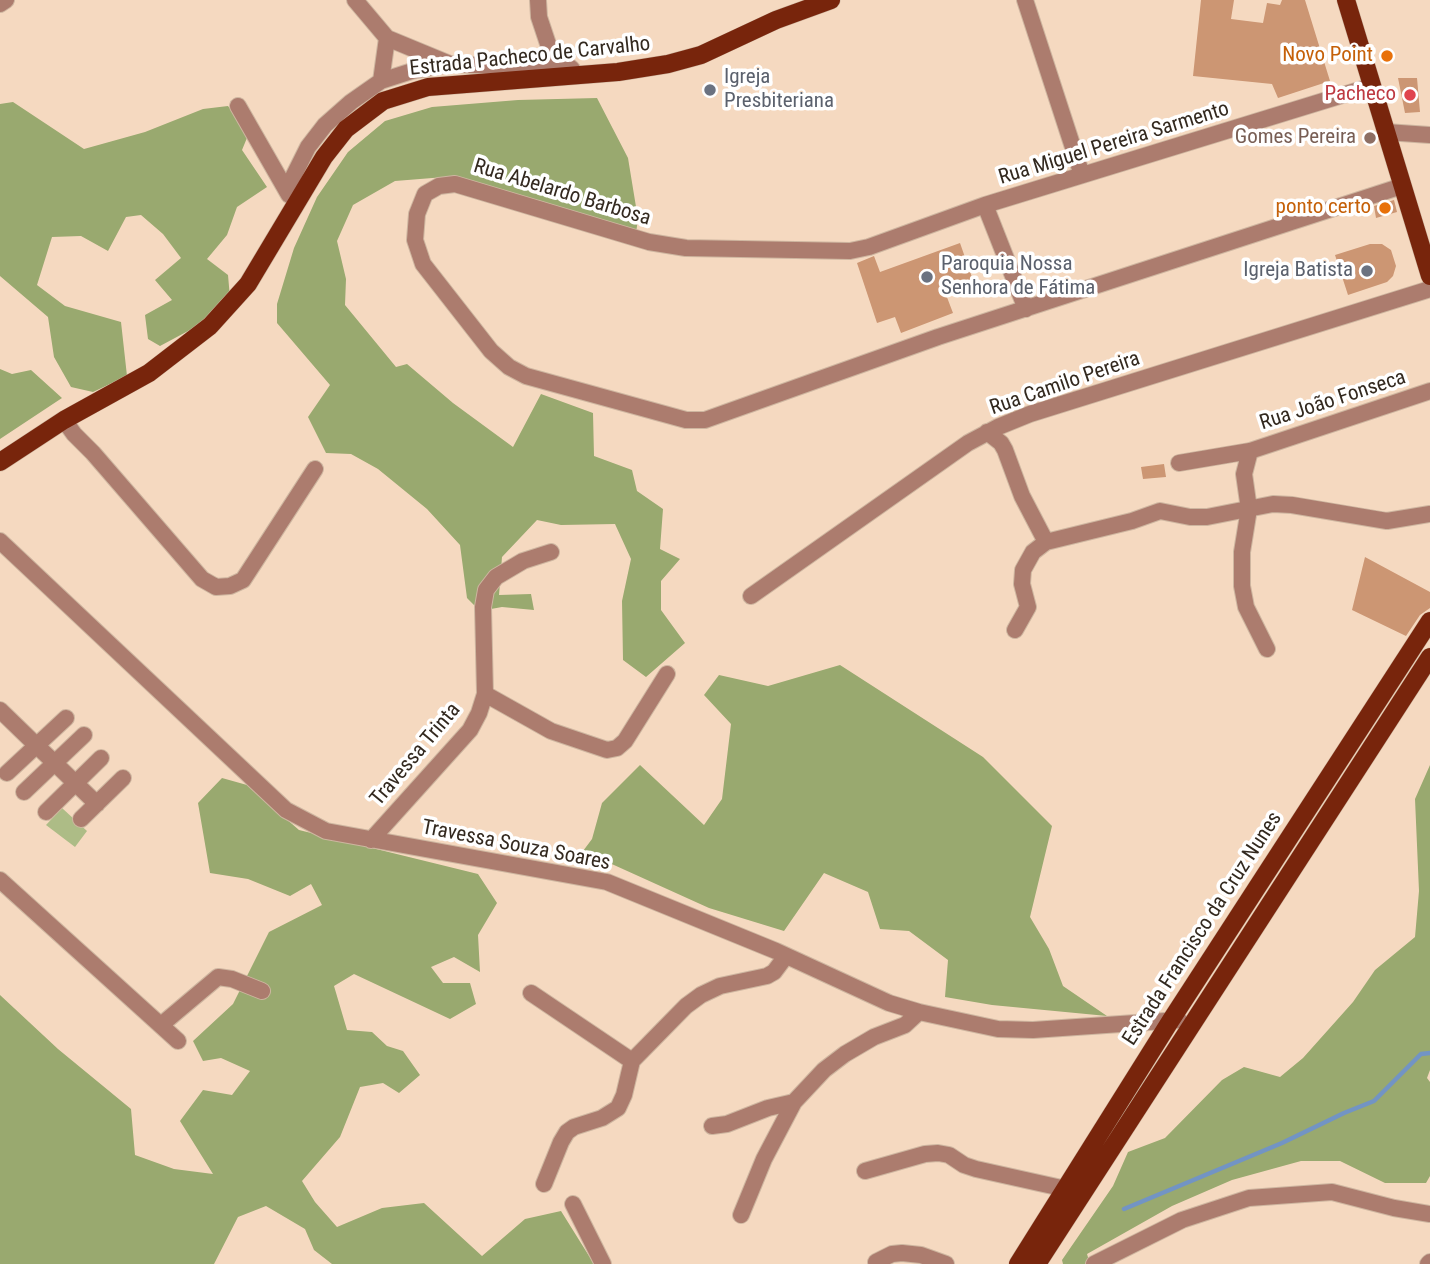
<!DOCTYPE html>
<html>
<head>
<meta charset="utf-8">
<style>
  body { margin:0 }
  canvas { display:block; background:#f5d9c0 }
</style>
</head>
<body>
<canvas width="1430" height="1264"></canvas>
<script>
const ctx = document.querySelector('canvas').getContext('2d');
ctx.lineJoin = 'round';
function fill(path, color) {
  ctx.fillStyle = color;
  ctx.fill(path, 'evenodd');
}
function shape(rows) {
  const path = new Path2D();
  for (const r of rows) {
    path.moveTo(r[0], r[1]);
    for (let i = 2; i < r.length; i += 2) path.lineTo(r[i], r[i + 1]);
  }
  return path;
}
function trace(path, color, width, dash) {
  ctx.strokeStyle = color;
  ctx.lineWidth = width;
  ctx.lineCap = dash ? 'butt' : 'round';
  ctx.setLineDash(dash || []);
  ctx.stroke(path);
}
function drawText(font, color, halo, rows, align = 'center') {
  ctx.font = font + ' "Roboto Condensed",sans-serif';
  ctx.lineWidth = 7;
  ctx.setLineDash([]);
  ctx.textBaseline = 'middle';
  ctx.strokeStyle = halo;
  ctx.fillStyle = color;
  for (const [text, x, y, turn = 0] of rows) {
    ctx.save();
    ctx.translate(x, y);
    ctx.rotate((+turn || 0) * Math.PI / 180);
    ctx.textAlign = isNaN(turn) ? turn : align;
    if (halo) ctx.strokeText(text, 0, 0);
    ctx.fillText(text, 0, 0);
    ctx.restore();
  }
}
fill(shape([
  [62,808,87,831,75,847,46,825]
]), '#adbc86');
fill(shape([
  [597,98,628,158,638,219,636,233,445,177,395,181,353,205,337,241,346,279,345,305,396,367,407,364,453,403,513,447,541,394,593,413,594,456,632,470,637,491,663,509,660,549,680,559,661,581,661,610,685,643,646,677,623,660,622,601,631,559,615,524,561,525,537,520,502,557,499,595,531,594,534,610,502,607,480,611,467,598,460,545,427,509,378,469,351,454,326,453,308,417,330,385,277,323,277,304,294,248,317,197,348,152,385,121,432,107,518,100],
  [13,102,84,149,145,132,203,109,228,106,249,133,242,150,267,187,237,207,227,235,207,259,228,275,230,298,203,323,160,346,148,339,145,315,172,300,155,280,181,258,163,234,141,215,126,217,108,251,81,236,52,237,37,285,65,306,121,322,127,376,93,392,71,387,54,357,48,317,0,276,0,104],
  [0,369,12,374,31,370,62,398,0,439],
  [840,665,983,757,1052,826,1030,917,1049,949,1063,986,1107,1016,992,1005,945,997,948,960,909,931,880,929,868,892,824,873,784,931,709,908,583,851,592,839,602,803,640,765,704,825,722,799,731,724,704,695,719,675,768,686],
  [1430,765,1430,1070,1427,1078,1430,1082,1430,1176,1426,1183,1385,1183,1340,1161,1301,1161,1232,1180,1172,1206,1087,1254,1090,1264,1063,1264,1062,1260,1113,1186,1128,1152,1165,1138,1222,1080,1244,1067,1280,1077,1303,1058,1353,1002,1375,970,1415,937,1419,891,1415,799],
  [222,778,247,785,299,830,478,874,497,903,478,935,480,972,454,957,431,967,443,983,470,983,476,1004,450,1019,354,974,334,986,347,1030,372,1032,387,1046,403,1051,420,1075,399,1093,383,1083,360,1087,340,1137,302,1181,315,1202,337,1227,382,1208,424,1203,482,1256,525,1219,561,1211,594,1264,332,1264,314,1250,305,1229,266,1206,238,1217,214,1264,0,1264,0,995,58,1049,131,1109,135,1155,174,1169,213,1174,180,1121,203,1090,232,1095,250,1071,221,1058,203,1061,193,1041,233,1004,269,932,322,905,311,884,290,896,248,879,210,873,198,803]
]), '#99a96f');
trace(shape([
  [1124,1209,1282,1143,1344,1113,1374,1101,1421,1054,1430,1053]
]), '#7294c4', 4.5);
fill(shape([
  [1201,0,1234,0,1231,19,1263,23,1267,3,1280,5,1282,0,1305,0,1330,81,1278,98,1272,84,1193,76],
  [1398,78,1417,78,1420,112,1405,113],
  [1394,200,1397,212,1376,218,1374,206],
  [960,243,974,283,945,292,953,313,901,333,895,317,877,323,857,263,874,256,880,272],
  [1370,244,1382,244,1391,250,1396,266,1393,276,1387,282,1348,295,1335,255],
  [1164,464,1166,477,1143,479,1141,467],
  [1365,557,1430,592,1430,608,1420,615,1406,636,1352,610]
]), '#cc9673');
const minor = shape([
  [355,0,387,38,450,64,571,69],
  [538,0,539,17,548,44,555,55,572,69],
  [1025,0,1082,175],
  [0,4,6,0],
  [381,81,412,71,450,64],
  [1372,86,985,205,869,247,850,251,686,248,649,242,455,184,439,186,425,194,417,214,415,240,423,264,491,351,509,367,526,376,686,420,705,420,938,337,1402,186],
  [238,106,289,195],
  [1386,132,1430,135],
  [287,189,308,147,325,125,351,102,381,81,387,38],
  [985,205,1026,309],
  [64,420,74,434,93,453,202,579,216,587,230,586,243,580,315,469],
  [987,432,1001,443,1005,450,1022,496,1046,542],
  [1250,451,1244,474,1249,509,1242,552,1242,586,1246,607,1267,649],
  [1179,463,1250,451,1430,391],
  [0,541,286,810,326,831,607,882,776,951,889,1003,919,1012,998,1029,1033,1030,1179,1020],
  [751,596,968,443,998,427,1030,414,1430,289],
  [1015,630,1028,607,1022,584,1023,570,1033,552,1046,542,1132,521,1160,511,1190,517,1207,517,1273,504,1292,505,1387,521,1430,514],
  [485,694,551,731,607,750,617,748,625,741,667,674],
  [0,710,97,804],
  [7,773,66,718],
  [24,792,84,735],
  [46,812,101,758],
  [81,819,123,778],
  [371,840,470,730,479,713,485,694,483,607,486,590,496,577,523,561,551,552],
  [0,880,178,1041],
  [531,993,632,1061,624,1095,618,1108,602,1118,574,1127,567,1132,561,1142,544,1184],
  [161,1025,218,977,232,979,262,991],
  [632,1061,686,1006,701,995,720,986,767,976,774,972,786,956],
  [712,1126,727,1124,768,1108,794,1102,824,1070,845,1054,874,1037,905,1025,919,1012],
  [865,1171,925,1154,938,1153,949,1155,964,1165,976,1169,1075,1191],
  [573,1204,603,1264],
  [741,1215,764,1159,794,1102],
  [876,1262,892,1254,902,1253,921,1255,946,1264],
  [1094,1264,1182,1220,1249,1198,1332,1192,1394,1208,1430,1214],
  [1428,1264,1430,1262]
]);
const major = shape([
  [1346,0,1430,276],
  [0,462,64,420,149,373,210,326,248,284,324,157,346,129,383,101,428,87,618,72,668,64,701,55,776,20,831,0],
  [1018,1264,1171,1020,1430,621],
  [1037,1264,1430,657]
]);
trace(minor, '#ceb6a0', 18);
trace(major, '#ceb6a0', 19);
trace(minor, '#ac7c6e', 16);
trace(major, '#78250c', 18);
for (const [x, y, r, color] of [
  [1387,56,7,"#e8710a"],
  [710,90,7,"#6b7280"],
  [1410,95,7,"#e0444e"],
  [1370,138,7,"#8d6e63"],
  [1385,208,7,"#e8710a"],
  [1367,271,7,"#6b7280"],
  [927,277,7,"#6b7280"]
]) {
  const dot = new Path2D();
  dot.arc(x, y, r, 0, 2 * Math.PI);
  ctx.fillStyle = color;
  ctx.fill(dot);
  trace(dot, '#fff', 2.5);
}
drawText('21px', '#c56008', '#fff', [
  ["Novo Point",1373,56],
  ["ponto certo",1371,208]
], 'right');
drawText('21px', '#33291f', '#fff', [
  ["Estrada Pacheco de Carvalho",530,57,-6],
  ["Rua Miguel Pereira Sarmento",1114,144,-17],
  ["Rua Abelardo Barbosa",562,193,17],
  ["Rua Camilo Pereira",1065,384,-19],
  ["Rua João Fonseca",1333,401,-18],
  ["Travessa Trinta",416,755,-50],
  ["Travessa Souza Soares",516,846,11],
  ["Estrada Francisco da Cruz Nunes",1203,929,-57]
]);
drawText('21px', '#5b616d', '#fff', [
  ["Igreja",724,78],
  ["Presbiteriana",724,102],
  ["Paroquia Nossa",941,265],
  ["Senhora de Fátima",941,289],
  ["Igreja Batista",1353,271,"right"]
], 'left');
drawText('21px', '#be3a42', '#fff', [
  ["Pacheco",1396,95]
], 'right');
drawText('21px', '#785e54', '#fff', [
  ["Gomes Pereira",1356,138]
], 'right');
</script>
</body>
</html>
